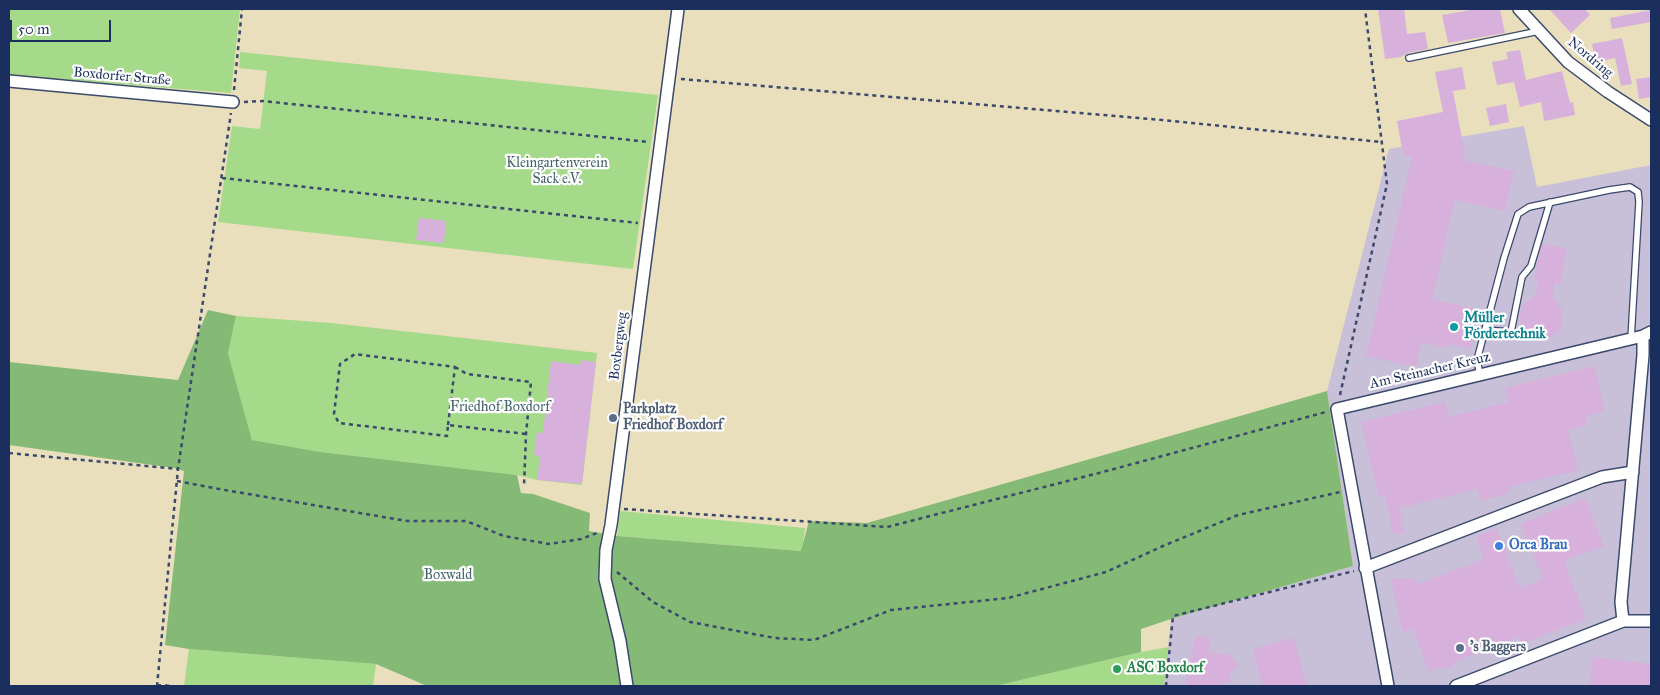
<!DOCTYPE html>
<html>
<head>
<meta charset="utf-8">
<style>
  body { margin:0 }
  #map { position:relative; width:1660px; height:695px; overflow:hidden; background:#e9dfbc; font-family:"IM FELL Great Primer",serif }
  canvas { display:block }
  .frame { position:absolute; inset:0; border:10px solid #1b2f5e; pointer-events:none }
  .scale { position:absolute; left:10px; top:20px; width:101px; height:22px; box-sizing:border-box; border:2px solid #1b2f5e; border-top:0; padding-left:6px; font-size:15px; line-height:18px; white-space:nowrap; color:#1b2f5e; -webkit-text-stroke:4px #fff; paint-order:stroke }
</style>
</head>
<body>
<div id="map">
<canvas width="1660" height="695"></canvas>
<div class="frame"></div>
<div class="scale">50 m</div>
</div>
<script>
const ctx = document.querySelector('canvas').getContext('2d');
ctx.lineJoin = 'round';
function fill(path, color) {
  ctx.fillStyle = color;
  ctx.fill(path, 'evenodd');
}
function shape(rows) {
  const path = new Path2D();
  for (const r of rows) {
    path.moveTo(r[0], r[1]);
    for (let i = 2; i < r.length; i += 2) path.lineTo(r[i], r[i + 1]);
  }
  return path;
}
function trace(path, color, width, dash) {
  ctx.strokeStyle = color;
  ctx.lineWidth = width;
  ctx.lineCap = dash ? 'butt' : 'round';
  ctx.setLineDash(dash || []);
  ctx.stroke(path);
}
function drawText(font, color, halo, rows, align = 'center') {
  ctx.font = font + ' "IM FELL Great Primer",serif';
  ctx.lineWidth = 4.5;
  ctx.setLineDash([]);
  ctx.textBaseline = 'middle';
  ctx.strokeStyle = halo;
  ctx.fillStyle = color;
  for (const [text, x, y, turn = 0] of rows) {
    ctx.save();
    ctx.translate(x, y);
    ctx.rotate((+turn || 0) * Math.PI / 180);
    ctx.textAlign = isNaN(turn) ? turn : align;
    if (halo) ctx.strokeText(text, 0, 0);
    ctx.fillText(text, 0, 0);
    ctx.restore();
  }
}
fill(shape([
  [1524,126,1537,187,1651,165,1651,306,1650,331,1651,331,1651,686,1164,686,1171,619,1353,566,1327,391,1389,149]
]), '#c8bfd8');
fill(shape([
  [9,9,240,9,231,93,9,75],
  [240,52,658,95,633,269,218,222,232,126,260,129,267,71,239,68],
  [236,316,331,323,597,353,582,485,537,480,517,475,321,452,252,440,228,353],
  [620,511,805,528,802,551,617,536],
  [1169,647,1164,686,995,686,1141,652],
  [189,649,376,664,373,686,184,686]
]), '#a5da8a');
fill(shape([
  [208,310,236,316,228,353,252,440,321,452,517,475,521,493,533,494,590,513,589,531,617,536,801,551,809,521,867,523,1327,391,1353,566,1171,619,1141,629,1141,652,995,686,427,686,376,664,189,649,165,645,184,471,174,468,9,445,9,362,178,380]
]), '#84ba76');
fill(shape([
  [1378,9,1404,9,1407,34,1425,32,1428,49,1408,53,1401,57,1385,59],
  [1476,9,1500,9,1505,33,1448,43,1442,15],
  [1549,9,1585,9,1590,15,1571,33],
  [1651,10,1651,22,1612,29,1610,18],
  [1622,38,1632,84,1621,86,1615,58,1596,62,1592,44],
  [1520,50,1526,80,1562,71,1570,103,1573,102,1575,115,1544,121,1541,102,1520,107,1514,82,1497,85,1492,62,1508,59,1506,52],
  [1462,67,1466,89,1453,91,1464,149,1463,160,1514,171,1505,211,1455,200,1432,299,1479,310,1470,349,1450,344,1449,348,1422,342,1416,367,1366,356,1412,157,1403,155,1397,121,1443,112,1435,72],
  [1651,77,1651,97,1639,99,1636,79],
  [1506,104,1509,122,1490,126,1486,108],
  [419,218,446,221,444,243,416,240],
  [1542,244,1566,248,1561,284,1554,283,1553,298,1563,312,1561,329,1547,339,1529,336,1519,321,1522,305,1536,295,1538,280,1534,279],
  [581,360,596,362,582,484,537,480,540,456,534,455,537,432,543,433,551,361,580,365],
  [1594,366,1605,411,1586,416,1588,425,1568,430,1578,470,1509,487,1510,493,1480,501,1478,489,1399,508,1405,532,1393,534,1385,496,1379,497,1361,422,1445,402,1449,417,1509,402,1505,388],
  [1585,498,1604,546,1564,561,1586,619,1520,644,1518,637,1452,663,1453,666,1442,670,1440,667,1429,672,1413,629,1403,632,1401,626,1391,578,1416,579,1418,584,1480,561,1484,558,1476,536,1497,528,1520,588,1543,579,1520,524],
  [1195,636,1210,637,1208,652,1231,655,1239,667,1230,673,1230,683,1224,683,1224,686,1185,686,1192,651,1193,651],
  [1294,638,1307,686,1263,686,1253,649],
  [1593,657,1651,664,1651,686,1590,686]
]), '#d7b1dc');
const lane = shape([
  [1409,58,1539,31],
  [1485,330,1511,332,1522,277,1531,266,1550,202],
  [1480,375,1477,360,1504,258,1518,214,1529,207,1609,190,1630,187,1638,192,1639,202,1631,339]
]);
const street = shape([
  [1519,9,1568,62,1608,92,1651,120],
  [9,81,233,102],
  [1365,568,1602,477,1633,472],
  [1623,621,1621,602,1643,355,1643,336],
  [627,686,620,641,605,579,606,550,611,525,678,9],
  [1388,686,1337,409,1643,336,1651,332],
  [1456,686,1623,621,1651,621]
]);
trace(lane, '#3a496c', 8);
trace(street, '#3a496c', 14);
trace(shape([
  [681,79,1162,120,1381,142],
  [234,90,242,9],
  [244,102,263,101,649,142],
  [222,178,638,223],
  [455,367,467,374,531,382,526,434,524,486],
  [1340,395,1387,184,1365,9],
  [448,425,455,367,355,354,340,364,334,414,339,423,447,436,448,425,526,434],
  [9,453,178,469],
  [177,481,219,489,407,521,466,521,504,536,549,544,581,539,597,533],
  [624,509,887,527,1099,473,1326,412],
  [617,572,653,602,690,622,775,638,814,640,891,610,1008,598,1106,572,1163,546,1238,515,1340,492],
  [157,685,173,686],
  [157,686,178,469,231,113],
  [1166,686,1173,616,1354,571]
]), '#3a496c', 2.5, [4, 4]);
trace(lane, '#fff', 5.5);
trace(street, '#fff', 11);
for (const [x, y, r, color] of [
  [1454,327,5,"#0f9aa8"],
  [613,418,5,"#5c6f8a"],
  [1499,546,5,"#3f7fe0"],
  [1460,648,5,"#5c6f8a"],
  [1117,669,5,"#2e9e5b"]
]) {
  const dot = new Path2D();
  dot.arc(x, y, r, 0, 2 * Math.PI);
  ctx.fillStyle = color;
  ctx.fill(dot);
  trace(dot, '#fff', 2);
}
drawText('14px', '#1b2f5e', '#fff', [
  ["Nordring",1590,58,40],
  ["Boxdorfer Straße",122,77,5],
  ["Boxbergweg",619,346,-83],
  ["Am Steinacher Kreuz",1430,371,-13]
]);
drawText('14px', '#44626b', '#fff', [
  ["Kleingartenverein",557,164],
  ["Sack e.V.",557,180],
  ["Friedhof Boxdorf",500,408],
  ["Boxwald",448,576]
]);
drawText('bold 14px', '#0d838f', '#fff', [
  ["Müller",1464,319],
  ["Fördertechnik",1464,335]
], 'left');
drawText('bold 14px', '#4e5e75', '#fff', [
  ["Parkplatz",623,410],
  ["Friedhof Boxdorf",623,426],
  ["'s Baggers",1470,648]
], 'left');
drawText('bold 14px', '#366cbe', '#fff', [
  ["Orca Brau",1509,546]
], 'left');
drawText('bold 14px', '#27864d', '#fff', [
  ["ASC Boxdorf",1127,669]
], 'left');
</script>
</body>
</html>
